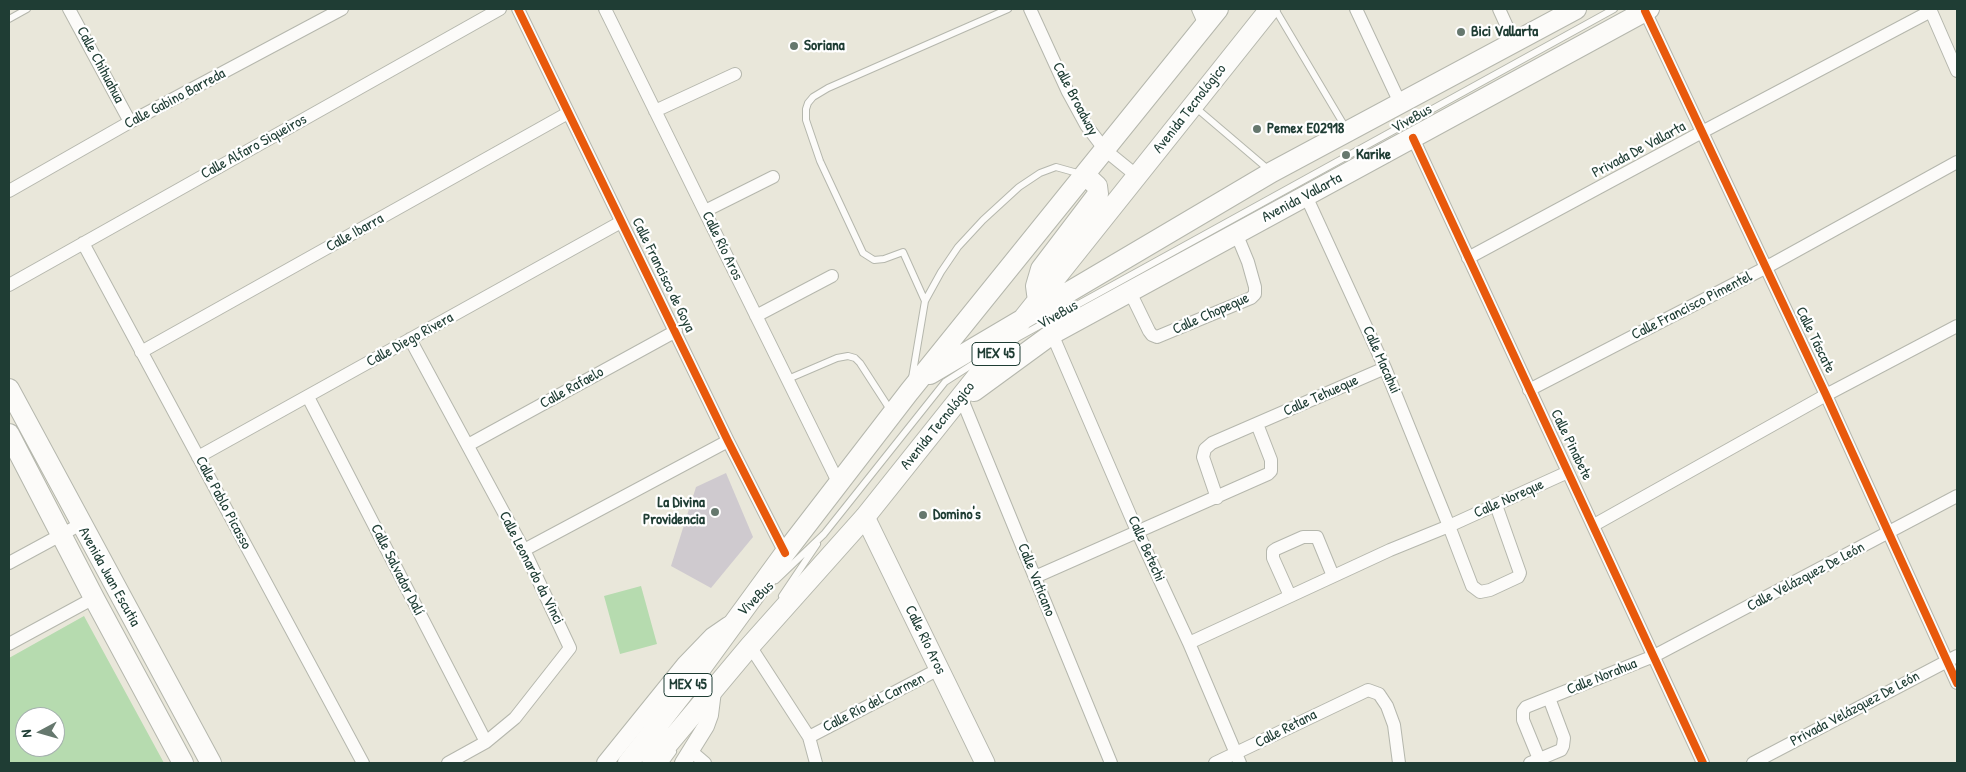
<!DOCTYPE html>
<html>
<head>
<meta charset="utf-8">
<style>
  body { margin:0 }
  #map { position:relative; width:1966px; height:772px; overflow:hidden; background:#e9e7da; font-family:"Patrick Hand",sans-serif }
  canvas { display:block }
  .frame { position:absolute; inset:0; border:10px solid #1f3d34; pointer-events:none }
  .north { position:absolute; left:15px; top:707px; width:50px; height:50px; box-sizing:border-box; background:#fff; border:1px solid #a5b1ae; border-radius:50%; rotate:264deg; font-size:14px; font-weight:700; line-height:20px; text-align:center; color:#1f3d34 }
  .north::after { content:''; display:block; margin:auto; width:18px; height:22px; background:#66786e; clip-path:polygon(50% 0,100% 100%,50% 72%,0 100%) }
</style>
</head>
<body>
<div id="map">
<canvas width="1966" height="772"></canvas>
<div class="frame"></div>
<div class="north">N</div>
</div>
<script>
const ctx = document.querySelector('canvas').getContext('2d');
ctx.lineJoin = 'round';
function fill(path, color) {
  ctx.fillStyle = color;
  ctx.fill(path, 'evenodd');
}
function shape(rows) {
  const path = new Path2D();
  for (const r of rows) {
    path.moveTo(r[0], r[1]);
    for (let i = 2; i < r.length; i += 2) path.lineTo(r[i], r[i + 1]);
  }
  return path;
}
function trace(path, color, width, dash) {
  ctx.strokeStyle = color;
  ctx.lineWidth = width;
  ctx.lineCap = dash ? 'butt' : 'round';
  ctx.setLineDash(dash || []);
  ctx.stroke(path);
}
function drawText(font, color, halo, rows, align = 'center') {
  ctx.font = font + ' "Patrick Hand",sans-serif';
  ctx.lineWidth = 4.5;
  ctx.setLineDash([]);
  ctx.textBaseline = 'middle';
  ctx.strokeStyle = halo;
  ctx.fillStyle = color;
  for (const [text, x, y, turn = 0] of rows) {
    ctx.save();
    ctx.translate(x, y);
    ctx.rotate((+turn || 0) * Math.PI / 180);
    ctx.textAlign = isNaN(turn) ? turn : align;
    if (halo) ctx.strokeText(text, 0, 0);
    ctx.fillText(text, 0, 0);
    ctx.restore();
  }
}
fill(shape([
  [641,586,657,644,620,654,604,596],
  [84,616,164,763,9,763,9,658],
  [25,717,55,717,55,747,25,747]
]), '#b6dbaf');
fill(shape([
  [726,473,753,537,711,588,671,566,696,487]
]), '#cfcacf');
const service = shape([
  [1275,9,1347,130],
  [9,19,27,9],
  [1195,107,1269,170],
  [925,301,903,252,884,259,874,260,863,253,820,161,806,120,806,109,808,103,813,97,828,88,1008,9],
  [1017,338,1614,9],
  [912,378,925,301,941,272,958,247,983,220,1019,187,1040,173,1056,167,1081,174],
  [788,379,837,358,848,356,855,358,860,363,891,411],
  [776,580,824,534,945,382,981,359],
  [782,596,817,544],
  [665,763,673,752]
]);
const minor = shape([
  [69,9,130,122],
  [518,9,728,441,785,553],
  [605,9,839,484],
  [1030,9,1068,92,1086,125,1105,150,1137,176],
  [1198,9,1205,25],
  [1356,9,1400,103],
  [1499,9,1514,42],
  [1930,9,1957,71],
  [1645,11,1826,395,1957,683],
  [655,111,735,74],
  [1413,138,1703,763],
  [9,191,130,122,342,9],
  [705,211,773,177],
  [83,243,363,763],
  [1468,258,1702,132,1931,11],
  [9,285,500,9],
  [1130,292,1149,331,1152,335,1157,337,1251,298,1255,294,1255,287,1248,262,1236,233],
  [756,316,832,276],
  [1052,334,1137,531,1189,643,1240,763],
  [410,339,524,550,570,648,515,718,486,742,448,763],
  [141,352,568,113],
  [1529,390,1765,268,1957,162],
  [308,397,486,742],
  [961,397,1111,763],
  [468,445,676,331],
  [198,457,621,222],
  [1217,498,1203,457,1205,449,1212,443,1385,368],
  [1496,505,1520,573,1518,577,1490,590,1480,592,1472,586,1449,526,1568,472],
  [1594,525,1826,395,1957,326],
  [524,550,728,441],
  [9,563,81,524],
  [1035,577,1268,474,1271,471,1271,460,1257,424],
  [1290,596,1273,558,1273,551,1276,549,1303,537,1317,537,1333,576],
  [1189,643,1390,550,1449,526,1385,368,1306,196],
  [9,644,94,598],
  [750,646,809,737,816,763],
  [809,737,939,669],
  [691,751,705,763],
  [1539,759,1523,720,1523,711,1526,707,1654,656,1957,496],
  [1215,763,1368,690,1379,694,1387,706,1394,725,1399,763],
  [1530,763,1561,750,1563,746,1564,738,1549,698],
  [1753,763,1957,656]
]);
const tertiary = shape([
  [605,763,685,664,712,636,728,625],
  [683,763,706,726,710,715,713,691]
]);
const secondary = shape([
  [865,517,985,763]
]);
const primary = shape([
  [1038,301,1036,286,1041,269,1098,194,1097,186,1085,175],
  [930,374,1272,172,1576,9],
  [9,389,211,763],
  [974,391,1052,334,1649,9],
  [9,434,94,598,183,763],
  [628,763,682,694,785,553,909,392,1218,9],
  [652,763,750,646,865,517,1270,9]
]);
trace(service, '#b5b7ad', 8);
trace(minor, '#b5b7ad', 14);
trace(tertiary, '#b5b7ad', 18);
trace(secondary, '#b5b7ad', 21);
trace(primary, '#b5b7ad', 22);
trace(service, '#fcfbf9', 6);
trace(minor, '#fcfbf9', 12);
trace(tertiary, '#fcfbf9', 16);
trace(secondary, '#fcfbf9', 19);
trace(primary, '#fcfbf9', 20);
trace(shape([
  [518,9,728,441,785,553],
  [1645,11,1826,395,1957,683],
  [1413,138,1703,763]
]), '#e8590c', 8);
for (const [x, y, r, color] of [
  [1461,32,5,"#66786e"],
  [794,46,5,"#66786e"],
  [1257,129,5,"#66786e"],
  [1346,155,5,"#66786e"],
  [715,512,5,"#66786e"],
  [923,515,5,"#66786e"]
]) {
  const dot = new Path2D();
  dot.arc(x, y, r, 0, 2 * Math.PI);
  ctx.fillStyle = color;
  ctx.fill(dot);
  trace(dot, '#fff', 2);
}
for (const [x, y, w] of [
  [996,354,48],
  [688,685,48]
]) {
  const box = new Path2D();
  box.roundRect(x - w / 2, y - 11.5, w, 23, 4);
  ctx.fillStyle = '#fff';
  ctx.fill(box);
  trace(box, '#1f3d34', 1);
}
drawText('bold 14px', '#1f3d34', null, [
  ["MEX 45",996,354],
  ["MEX 45",688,685]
]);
drawText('bold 15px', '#1f3d34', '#fff', [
  ["Bici Vallarta",1471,32],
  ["Soriana",804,46],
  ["Pemex E02918",1267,129],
  ["Karike",1356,155],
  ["La Divina",705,503,"right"],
  ["Providencia",705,520,"right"],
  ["Domino's",933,515]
], 'left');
drawText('15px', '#1f3d34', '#fff', [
  ["Calle Chihuahua",100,65,62],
  ["Calle Gabino Barreda",175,99,-28],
  ["Calle Broadway",1075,99,62],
  ["Avenida Tecnológico",1190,109,-52],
  ["ViveBus",1412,119,-29],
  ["Calle Alfaro Siqueiros",254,147,-29],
  ["Privada De Vallarta",1639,150,-28],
  ["Avenida Vallarta",1302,198,-28],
  ["Calle Ibarra",355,233,-29],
  ["Calle Río Aros",722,246,64],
  ["Calle Francisco de Goya",663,275,64],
  ["Calle Francisco Pimentel",1692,306,-27],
  ["Calle Chopeque",1211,314,-24],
  ["ViveBus",1058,315,-29],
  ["Calle Diego Rivera",410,340,-29],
  ["Calle Táscate",1815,340,64],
  ["Calle Macahui",1381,360,66],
  ["Calle Rafaelo",572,388,-29],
  ["Calle Tehueque",1321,396,-24],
  ["Avenida Tecnológico",938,426,-51],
  ["Calle Pinabete",1571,445,64],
  ["Calle Noreque",1509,499,-24],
  ["Calle Pablo Picasso",223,503,62],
  ["Calle Betechi",1146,549,66],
  ["Calle Leonardo da Vinci",531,568,63],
  ["Calle Salvador Dalí",397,570,63],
  ["Avenida Juan Escutia",109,577,61],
  ["Calle Velázquez De León",1806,577,-28],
  ["Calle Vaticano",1036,580,68],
  ["ViveBus",756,599,-44],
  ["Calle Río Aros",925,640,64],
  ["Calle Norahua",1602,677,-22],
  ["Calle Río del Carmen",874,703,-27],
  ["Privada Velázquez De León",1855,709,-28],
  ["Calle Retana",1286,729,-27]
]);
</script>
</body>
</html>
